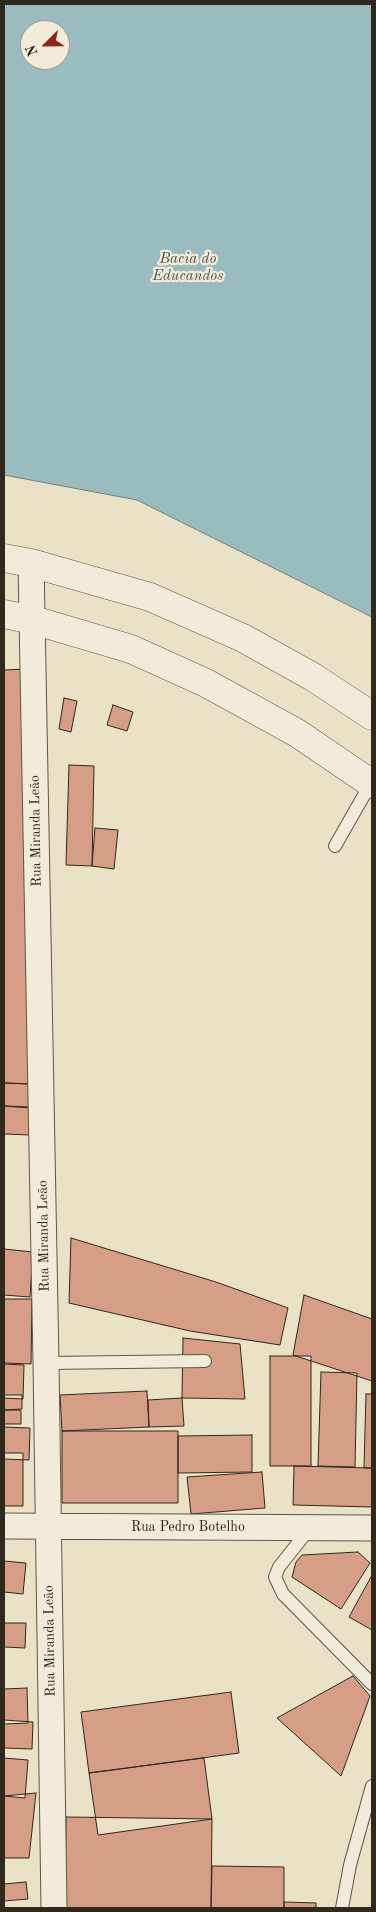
<!DOCTYPE html>
<html>
<head>
<meta charset="utf-8">
<style>
  body { margin:0 }
  #map { position:relative; width:376px; height:1912px; overflow:hidden; background:#eae2c6; font-family:"Old Standard TT",serif }
  canvas { display:block }
  .frame { position:absolute; inset:0; border:5px solid #2f281d; pointer-events:none }
  .north { position:absolute; left:20px; top:20px; width:50px; height:50px; box-sizing:border-box; background:#f1ecda; border:1px solid #a39e8e; border-radius:50%; rotate:247deg; font-size:14px; font-weight:700; line-height:20px; text-align:center; color:#2f281d }
  .north::after { content:''; display:block; margin:auto; width:18px; height:22px; background:#8f2418; clip-path:polygon(50% 0,100% 100%,50% 72%,0 100%) }
</style>
</head>
<body>
<div id="map">
<canvas width="376" height="1912"></canvas>
<div class="frame"></div>
<div class="north">N</div>
</div>
<script>
const ctx = document.querySelector('canvas').getContext('2d');
ctx.lineJoin = 'round';
function fill(path, color) {
  ctx.fillStyle = color;
  ctx.fill(path, 'evenodd');
}
function shape(rows) {
  const path = new Path2D();
  for (const r of rows) {
    path.moveTo(r[0], r[1]);
    for (let i = 2; i < r.length; i += 2) path.lineTo(r[i], r[i + 1]);
  }
  return path;
}
function trace(path, color, width, dash) {
  ctx.strokeStyle = color;
  ctx.lineWidth = width;
  ctx.lineCap = dash ? 'butt' : 'round';
  ctx.setLineDash(dash || []);
  ctx.stroke(path);
}
function drawText(font, color, halo, rows, align = 'center') {
  ctx.font = font + ' "Old Standard TT",serif';
  ctx.lineWidth = 4.5;
  ctx.setLineDash([]);
  ctx.textBaseline = 'middle';
  ctx.strokeStyle = halo;
  ctx.fillStyle = color;
  for (const [text, x, y, turn = 0] of rows) {
    ctx.save();
    ctx.translate(x, y);
    ctx.rotate((+turn || 0) * Math.PI / 180);
    ctx.textAlign = isNaN(turn) ? turn : align;
    if (halo) ctx.strokeText(text, 0, 0);
    ctx.fillText(text, 0, 0);
    ctx.restore();
  }
}
const water = shape([
  [4,4,372,4,372,617,137,500,4,475,4,4],
  [30,30,60,30,60,60,30,60,30,30]
]);
fill(water, '#9bbcbe');
trace(water, '#70817e', 1);
const building = shape([
  [25,669,31,1084,4,1083,4,670,25,669],
  [64,698,77,701,71,732,59,729,64,698],
  [113,705,133,712,127,731,107,725,113,705],
  [69,765,94,766,92,866,66,865,69,765],
  [95,828,118,830,114,869,92,866,95,828],
  [4,1083,31,1084,31,1107,4,1106,4,1083],
  [4,1106,31,1108,30,1135,4,1134,4,1106],
  [71,1238,216,1282,288,1308,280,1345,190,1331,69,1303,71,1238],
  [4,1249,33,1252,30,1297,4,1295,4,1249],
  [304,1295,372,1319,372,1381,293,1355,304,1295],
  [4,1299,32,1299,31,1364,4,1363,4,1299],
  [183,1338,240,1344,245,1399,182,1398,183,1338],
  [270,1356,311,1356,311,1466,270,1466,270,1356],
  [4,1364,24,1365,23,1399,4,1398,4,1364],
  [321,1372,357,1373,355,1467,318,1466,321,1372],
  [147,1391,149,1427,62,1431,60,1395,147,1391],
  [366,1394,372,1394,372,1468,364,1468,366,1394],
  [4,1395,22,1395,22,1409,4,1410,4,1395],
  [182,1398,184,1426,149,1427,148,1400,182,1398],
  [4,1410,21,1410,21,1424,4,1424,4,1410],
  [4,1427,30,1428,29,1460,4,1459,4,1427],
  [62,1431,178,1431,178,1503,62,1503,62,1431],
  [252,1435,252,1472,178,1473,178,1436,252,1435],
  [4,1453,23,1453,23,1506,4,1506,4,1453],
  [294,1466,372,1468,372,1507,293,1505,294,1466],
  [262,1472,265,1508,191,1514,187,1477,262,1472],
  [358,1552,370,1563,341,1609,292,1577,296,1562,302,1555,358,1552],
  [4,1561,26,1563,23,1594,4,1592,4,1561],
  [372,1575,372,1630,349,1617,372,1575],
  [4,1623,26,1623,25,1648,4,1647,4,1623],
  [353,1676,370,1696,341,1776,277,1718,353,1676],
  [27,1688,28,1723,4,1724,4,1689,27,1688],
  [231,1692,239,1753,89,1773,81,1712,231,1692],
  [4,1720,33,1722,32,1749,4,1748,4,1720],
  [4,1758,28,1760,25,1798,4,1796,4,1758],
  [204,1758,212,1819,98,1835,89,1773,204,1758],
  [36,1793,29,1858,4,1858,4,1796,36,1793],
  [66,1817,212,1819,211,1908,65,1908,66,1817],
  [212,1866,284,1867,284,1908,211,1908,212,1866],
  [26,1882,28,1899,4,1901,4,1884,26,1882],
  [284,1902,316,1903,316,1908,284,1908,284,1902]
]);
fill(building, '#d69e84');
trace(building, '#2f281d', 1);
const service = shape([
  [335,846,371,783],
  [46,1363,205,1361],
  [310,1528,279,1567,275,1577,283,1594,372,1684],
  [342,1908,350,1865,372,1786]
]);
const minor = shape([
  [31,563,46,1363,54,1908],
  [4,1526,372,1528]
]);
const tertiary = shape([
  [4,558,31,563,150,597,243,638,313,677,372,716],
  [4,614,33,620,131,649,206,683,297,733,372,784]
]);
trace(service, '#5e5647', 14);
trace(minor, '#5e5647', 27);
trace(tertiary, '#5e5647', 29);
trace(service, '#f1ecda', 12);
trace(minor, '#f1ecda', 25);
trace(tertiary, '#f1ecda', 28);
drawText('14px', '#2f281d', '#f1ecda', [
  ["Rua Miranda Leão",36,831,-91],
  ["Rua Miranda Leão",44,1236,-91],
  ["Rua Pedro Botelho",188,1527],
  ["Rua Miranda Leão",50,1641,-91]
]);
drawText('italic 15px', '#4f544d', '#f1ecda', [
  ["Bacia do",188,259],
  ["Educandos",188,276]
]);
</script>
</body>
</html>
